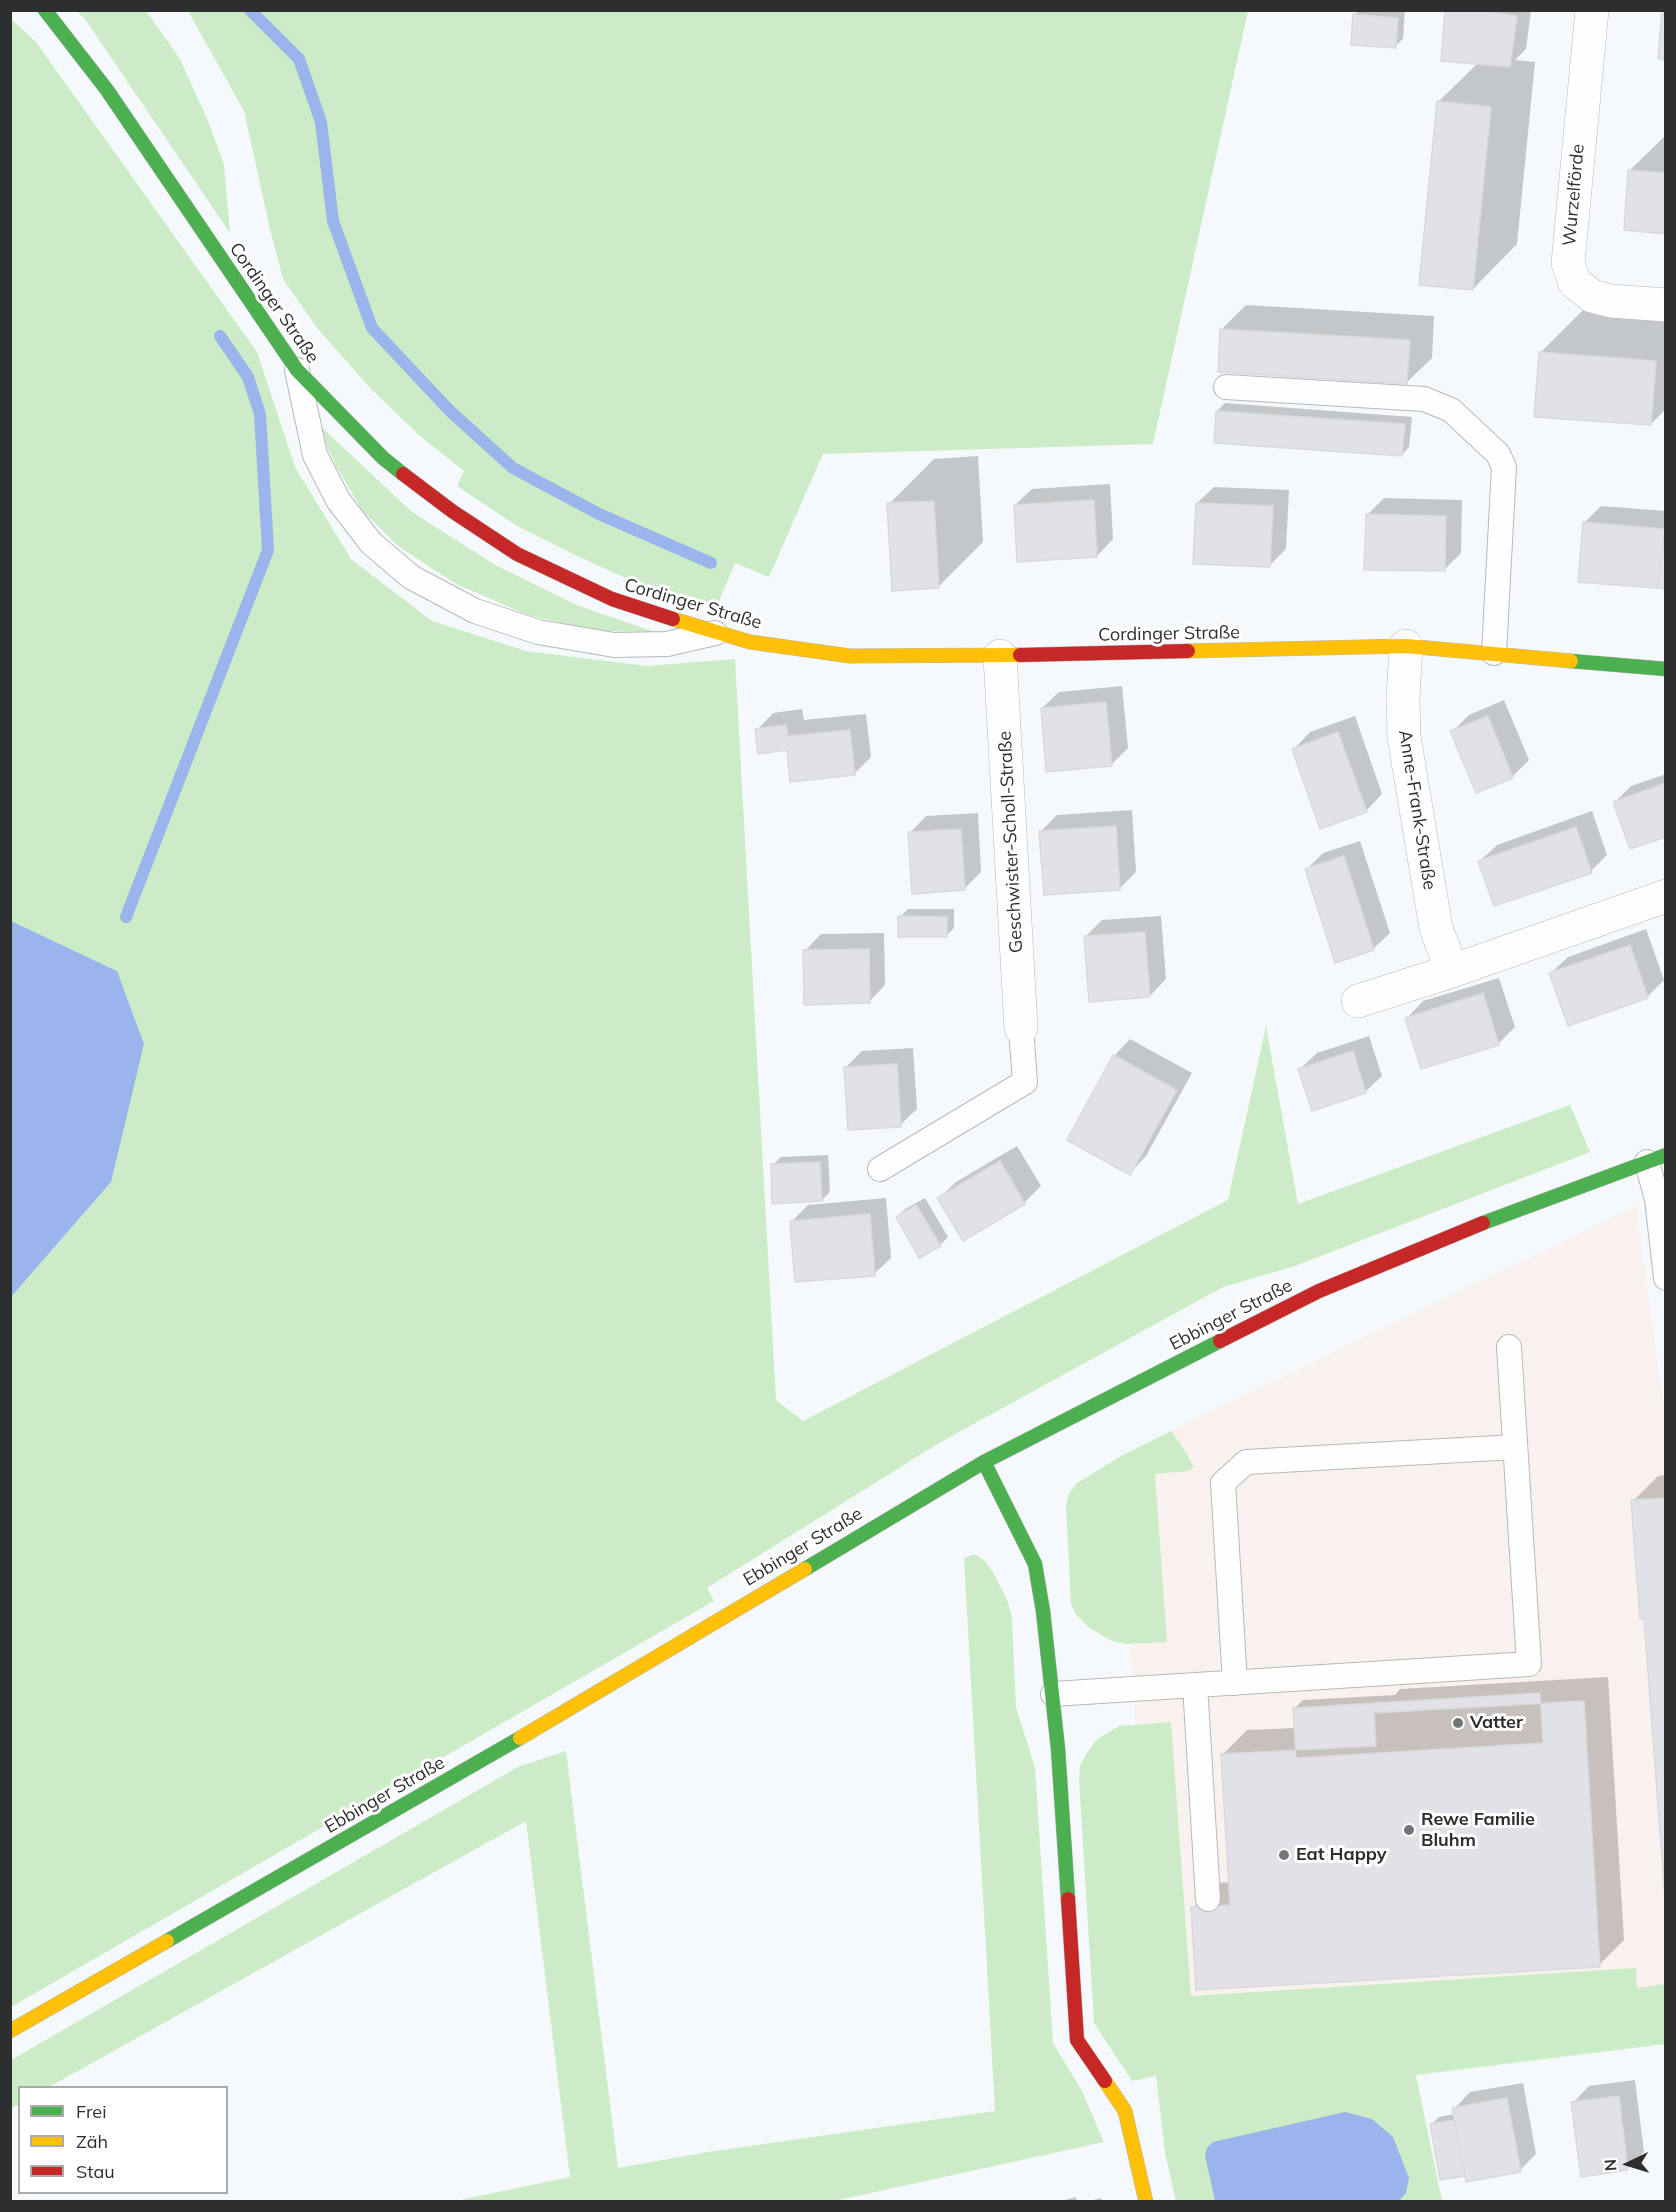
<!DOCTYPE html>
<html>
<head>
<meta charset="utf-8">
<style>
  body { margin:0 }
  #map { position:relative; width:1676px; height:2212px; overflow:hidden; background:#f6f9fc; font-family:Mulish,sans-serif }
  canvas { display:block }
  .frame { position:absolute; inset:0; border:12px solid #2c2e30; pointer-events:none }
  .legend { position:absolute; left:18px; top:2086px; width:210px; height:108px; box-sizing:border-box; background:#fff; border:2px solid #ababac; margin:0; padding:8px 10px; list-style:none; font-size:18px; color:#2c2e30 }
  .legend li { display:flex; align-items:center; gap:12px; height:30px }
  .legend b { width:30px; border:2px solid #ababac }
  .north { position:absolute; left:1598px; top:2134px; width:60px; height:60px; -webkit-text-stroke:4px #fff; paint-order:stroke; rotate:266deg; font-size:16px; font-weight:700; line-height:24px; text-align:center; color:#2c2e30 }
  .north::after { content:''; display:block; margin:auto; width:21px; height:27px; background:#2c2e30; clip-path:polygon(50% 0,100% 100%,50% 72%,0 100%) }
</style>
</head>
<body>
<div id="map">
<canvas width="1676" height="2212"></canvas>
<div class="frame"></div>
<ul class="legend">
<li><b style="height:8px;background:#4caf50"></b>Frei</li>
<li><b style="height:8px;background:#ffc107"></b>Zäh</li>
<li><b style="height:8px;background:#c62828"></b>Stau</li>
</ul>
<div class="north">N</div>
</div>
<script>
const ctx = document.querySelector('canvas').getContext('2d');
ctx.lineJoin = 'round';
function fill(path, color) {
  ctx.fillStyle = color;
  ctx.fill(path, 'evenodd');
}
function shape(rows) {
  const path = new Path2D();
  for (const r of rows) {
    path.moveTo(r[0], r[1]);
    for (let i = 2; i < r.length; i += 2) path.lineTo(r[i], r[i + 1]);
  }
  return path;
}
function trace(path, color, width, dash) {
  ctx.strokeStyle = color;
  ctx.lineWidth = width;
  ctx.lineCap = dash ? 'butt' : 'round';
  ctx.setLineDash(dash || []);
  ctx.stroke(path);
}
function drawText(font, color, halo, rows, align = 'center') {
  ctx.font = font + ' Mulish,sans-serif';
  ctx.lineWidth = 6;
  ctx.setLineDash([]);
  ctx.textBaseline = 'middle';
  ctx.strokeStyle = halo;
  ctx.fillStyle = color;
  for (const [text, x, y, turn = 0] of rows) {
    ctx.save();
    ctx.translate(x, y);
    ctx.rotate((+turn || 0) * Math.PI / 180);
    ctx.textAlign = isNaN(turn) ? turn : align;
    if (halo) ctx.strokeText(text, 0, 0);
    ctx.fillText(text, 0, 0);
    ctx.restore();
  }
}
fill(shape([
  [1636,1206,1666,1423,1665,1984,1637,1988,1636,1968,1191,1996,1171,1722,1135,1724,1131,1644,1167,1641,1155,1474,1188,1471,1182,1446,1171,1431]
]), '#f9f1ed');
fill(shape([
  [77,11,146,11,180,59,208,121,224,165,230,233,87,22],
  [188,11,1248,11,1153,444,823,454,769,577,735,563,717,606,630,580,579,557,517,526,457,486,464,471,420,436,371,389,317,328,283,279,270,229,244,111],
  [10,18,36,42,257,352,295,467,351,559,432,621,526,651,647,666,735,659,776,1400,803,1421,1228,1200,1266,1026,1298,1204,1570,1105,1590,1152,1295,1266,1223,1287,939,1443,707,1588,714,1601,11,2007,11,1297,111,1182,117,971,11,921],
  [315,421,412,512,497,566,579,606,655,632,598,631,528,615,456,584,398,546,362,510,336,466],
  [1171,1431,1182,1446,1194,1467,1188,1471,1155,1474,1167,1642,1126,1644,1112,1641,1088,1627,1075,1613,1071,1604,1066,1505,1069,1493,1077,1483,1121,1456],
  [972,1555,976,1555,984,1560,994,1574,1007,1600,1012,1618,1016,1707,1035,1768,1053,2043,1082,2091,1104,2142,834,2201,455,2201,570,2177,526,1821,49,2087,20,2088,19,2104,11,2109,11,2060,518,1767,566,1751,618,2168,708,2152,995,2111,964,1558],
  [1171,1722,1191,1996,1636,1968,1637,1988,1665,1984,1665,2044,1416,2075,1442,2201,1399,2201,1406,2193,1205,2156,1215,2201,1176,2201,1165,2153,1156,2076,1132,2081,1094,2023,1079,1780,1080,1766,1085,1756,1096,1740,1119,1726]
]), '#cbecc6');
fill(shape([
  [11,921,117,971,144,1044,111,1182,11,1297],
  [1345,2112,1372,2119,1393,2137,1409,2178,1406,2193,1399,2201,1215,2201,1205,2156,1207,2148,1213,2142]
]), '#9ab4ec');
fill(shape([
  [1359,10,1405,10,1403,39,1395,46,1355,15],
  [1446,10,1531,10,1526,49,1515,60,1535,62,1517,244,1473,289,1438,102,1478,63],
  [1666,135,1666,232,1629,171],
  [1246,305,1434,316,1432,358,1407,382,1222,329],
  [1585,308,1666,314,1666,409,1651,424,1540,353],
  [1225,403,1412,417,1409,447,1402,455,1217,411],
  [978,456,983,542,938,587,889,504,934,459],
  [1110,484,1113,539,1097,556,1015,505,1032,489],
  [1214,487,1289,490,1286,549,1270,565,1197,503],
  [1384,498,1462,500,1461,553,1444,570,1367,515],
  [1601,506,1666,511,1666,587,1584,523],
  [1122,686,1128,748,1111,765,1042,708,1059,692],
  [1504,700,1529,760,1513,776,1477,791,1452,732,1469,715],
  [802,709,804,720,866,714,871,757,854,774,788,749,757,730,773,713],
  [1355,716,1382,794,1366,811,1294,749,1310,732],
  [1666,774,1666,835,1615,802,1631,786],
  [1132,810,1136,872,1119,889,1041,831,1057,815],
  [1592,811,1607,855,1591,871,1480,861,1497,845],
  [978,813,981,872,964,889,910,833,926,816],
  [1360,841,1390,933,1373,949,1307,869,1323,853],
  [908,909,954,909,954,928,946,936,900,917],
  [1161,916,1166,979,1150,996,1085,937,1102,920],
  [1646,929,1664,980,1647,997,1551,973,1568,957],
  [884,933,885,985,869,1002,805,951,821,934],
  [1499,978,1515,1027,1498,1044,1407,1018,1423,1001],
  [1369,1036,1382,1076,1365,1092,1300,1069,1317,1053],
  [1130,1039,1192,1073,1146,1156,1130,1173,1114,1056],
  [913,1048,917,1109,900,1125,846,1067,862,1051],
  [1017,1146,1041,1186,1024,1203,963,1239,939,1198,956,1182],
  [828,1155,830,1192,822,1200,773,1165,781,1157],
  [886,1198,891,1258,874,1274,792,1221,808,1205],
  [925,1198,948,1237,940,1245,897,1217,905,1209],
  [1666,1475,1666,1890,1646,1617,1633,1501,1658,1476],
  [1608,1677,1624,1940,1599,1965,1193,1908,1217,1883,1230,1882,1222,1755,1247,1730,1296,1728,1295,1708,1303,1700,1395,1695,1400,1689],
  [1635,2080,1644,2152,1627,2169,1573,2103,1589,2086],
  [1523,2083,1536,2154,1520,2170,1466,2174,1431,2125,1439,2117,1455,2114,1454,2109,1470,2092],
  [1076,2197,1077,2202,1058,2202],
  [1101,2198,1102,2202,1085,2202]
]), '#0003');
trace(shape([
  [250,10,299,59,321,122,333,221,372,328,450,411,513,468,599,514,711,563],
  [126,917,268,550,260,414,248,377,220,336]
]), '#9ab4ec', 12);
const building = shape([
  [1445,10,1477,10,1517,16,1510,67,1441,61,1445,10],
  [1662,10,1666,10,1666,60,1658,59,1662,10],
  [1353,14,1398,18,1396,48,1351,45,1353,14],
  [1437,101,1491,107,1473,290,1419,285,1437,101],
  [1628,170,1666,173,1666,234,1624,230,1628,170],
  [1220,329,1410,340,1407,384,1218,372,1220,329],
  [1539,352,1656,361,1651,425,1534,417,1539,352],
  [1216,411,1405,424,1402,456,1214,443,1216,411],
  [1094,500,1097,557,1017,562,1014,505,1094,500],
  [934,501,939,588,892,591,887,503,934,501],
  [1196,503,1273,506,1270,567,1193,564,1196,503],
  [1366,514,1446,516,1445,571,1364,570,1366,514],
  [1583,522,1665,529,1657,588,1578,582,1583,522],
  [1665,529,1666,529,1666,589,1657,588,1665,529],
  [1106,702,1112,766,1046,772,1041,708,1106,702],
  [1488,716,1513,778,1476,793,1450,731,1488,716],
  [786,725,788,736,850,730,855,775,790,782,787,750,758,754,755,729,786,725],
  [1338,732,1367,812,1320,829,1292,749,1338,732],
  [1663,784,1666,793,1666,837,1630,849,1613,802,1663,784],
  [1116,826,1120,890,1044,895,1039,831,1116,826],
  [1576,827,1592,873,1494,906,1478,861,1576,827],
  [961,829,965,890,912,894,908,832,961,829],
  [1344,856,1374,950,1335,963,1305,869,1344,856],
  [898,916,947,917,947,937,898,937,898,916],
  [1145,932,1150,997,1089,1002,1084,936,1145,932],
  [1630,945,1648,998,1568,1026,1549,973,1630,945],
  [869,949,870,1003,804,1005,803,950,869,949],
  [1483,993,1499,1045,1421,1069,1405,1018,1483,993],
  [1353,1051,1366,1093,1312,1111,1298,1069,1353,1051],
  [1113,1055,1177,1090,1130,1175,1067,1140,1113,1055],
  [897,1064,901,1127,848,1130,844,1067,897,1064],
  [1000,1161,1025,1204,963,1241,937,1198,1000,1161],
  [820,1162,822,1201,772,1204,771,1164,820,1162],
  [916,1205,941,1246,919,1258,896,1217,916,1205],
  [870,1214,875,1276,795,1282,790,1221,870,1214],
  [1666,1498,1666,1911,1644,1618,1640,1619,1631,1500,1666,1498],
  [1540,1693,1543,1743,1296,1758,1293,1708,1540,1693],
  [1584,1701,1600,1967,1196,1990,1191,1907,1230,1905,1221,1754,1376,1746,1374,1713,1584,1701],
  [1619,2096,1628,2170,1581,2177,1571,2102,1619,2096],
  [1507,2098,1521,2172,1466,2182,1452,2108,1507,2098],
  [1454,2120,1465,2176,1440,2180,1430,2124,1454,2120]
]);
fill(building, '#e2e1e8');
trace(building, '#d9dadc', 1.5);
const lane = shape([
  [297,370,315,455,338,500,371,543,411,577,475,611,538,632,614,645,667,644,715,633],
  [1226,387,1424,399,1451,410,1498,454,1504,467,1494,653],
  [1647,1162,1657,1199,1666,1278],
  [880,1169,1025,1082,1021,1028],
  [1235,1683,1223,1483,1246,1462,1515,1447],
  [1195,1685,1208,1899],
  [1053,1694,1529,1664,1509,1347]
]);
const street = shape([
  [1592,10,1568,263,1575,283,1592,296,1611,301,1666,305],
  [1406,646,1403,698,1404,737,1436,928,1452,971],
  [1000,656,1021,1028],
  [1358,1001,1452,971,1666,896]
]);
const fast = shape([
  [45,10,107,90,297,370,383,458,403,474],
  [1571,661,1666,669],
  [1483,1223,1666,1155],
  [984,1462,1035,1564,1043,1611,1058,1749,1068,1899],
  [805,1569,984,1462,1220,1341],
  [167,1941,520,1738]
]);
const slow = shape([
  [673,619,750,642,850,656,1020,655],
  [1188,651,1406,646,1571,661],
  [520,1738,805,1569],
  [10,2031,167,1941],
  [1105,2081,1125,2111,1146,2202]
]);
const jam = shape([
  [403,474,452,511,517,554,612,599,673,619],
  [1020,655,1188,651],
  [1220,1341,1319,1291,1483,1223],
  [1068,1899,1077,2040,1105,2081]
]);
trace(lane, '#b6b8bb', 26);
trace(street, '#b6b8bb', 34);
trace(fast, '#b6b8bb', 15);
trace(slow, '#b6b8bb', 15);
trace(jam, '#b6b8bb', 15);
trace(lane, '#fefeff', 24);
trace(street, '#fefeff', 33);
trace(fast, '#4caf50', 14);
trace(slow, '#ffc107', 14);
trace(jam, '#c62828', 14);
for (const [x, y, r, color] of [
  [1458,1723,6,"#737577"],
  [1409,1830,6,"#737577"],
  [1284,1855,6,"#737577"]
]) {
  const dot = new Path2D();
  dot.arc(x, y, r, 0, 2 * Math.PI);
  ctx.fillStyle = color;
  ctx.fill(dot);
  trace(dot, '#fff', 2);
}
drawText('18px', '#2c2e30', '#fff', [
  ["Wurzelförde",1574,195,-85],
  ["Cordinger Straße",274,303,55],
  ["Cordinger Straße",693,604,16],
  ["Cordinger Straße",1169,634,-1],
  ["Anne-Frank-Straße",1417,810,81],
  ["Geschwister-Scholl-Straße",1011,842,-93],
  ["Ebbinger Straße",1231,1315,-27],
  ["Ebbinger Straße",803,1547,-31],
  ["Ebbinger Straße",385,1795,-30]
]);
drawText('bold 18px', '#2c2e30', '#fff', [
  ["Vatter",1470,1723],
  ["Rewe Familie",1421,1820],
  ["Bluhm",1421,1841],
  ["Eat Happy",1296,1855]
], 'left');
</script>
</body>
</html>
